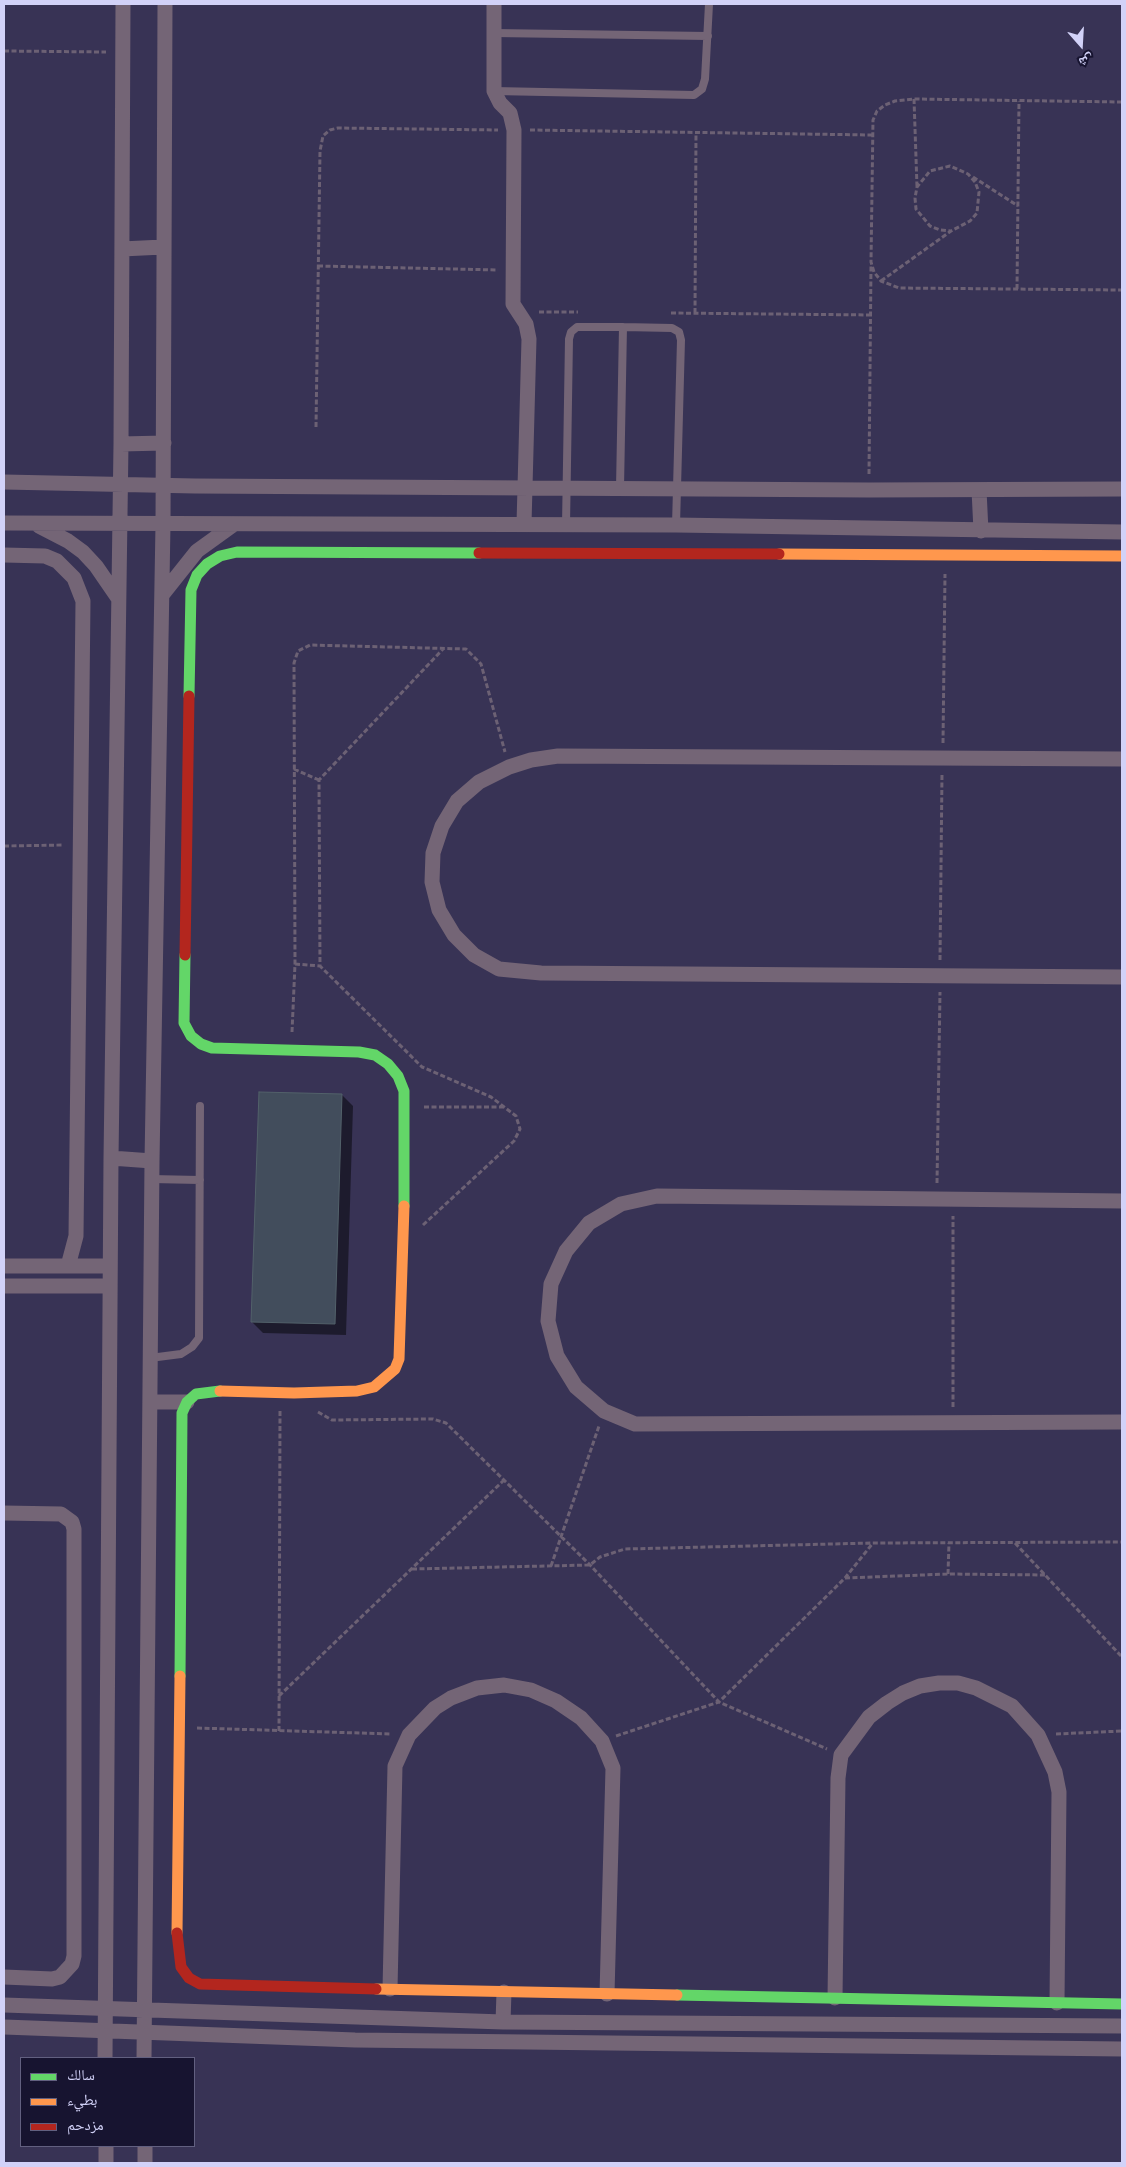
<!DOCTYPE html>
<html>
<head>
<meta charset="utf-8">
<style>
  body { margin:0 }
  #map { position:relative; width:1126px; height:2167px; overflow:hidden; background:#383355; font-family:Overpass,"Noto Naskh Arabic",sans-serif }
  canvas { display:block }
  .frame { position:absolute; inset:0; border:5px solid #d2d2f8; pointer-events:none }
  .legend { position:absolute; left:20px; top:2057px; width:175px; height:90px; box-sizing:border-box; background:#171430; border:1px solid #626080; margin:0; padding:6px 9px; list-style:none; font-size:15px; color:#d2d2f8 }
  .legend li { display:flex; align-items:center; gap:10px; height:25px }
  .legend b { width:25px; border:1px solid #626080 }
  .north { position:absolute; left:1056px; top:20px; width:50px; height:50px; -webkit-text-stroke:4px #171430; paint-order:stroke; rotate:161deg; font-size:14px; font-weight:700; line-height:20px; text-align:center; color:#d2d2f8 }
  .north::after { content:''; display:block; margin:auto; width:18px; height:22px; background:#d2d2f8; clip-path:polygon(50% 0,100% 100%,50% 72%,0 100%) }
</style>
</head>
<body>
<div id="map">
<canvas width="1126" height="2167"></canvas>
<div class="frame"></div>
<ul class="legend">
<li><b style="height:6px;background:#63d668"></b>سالك</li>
<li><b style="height:6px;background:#ff974d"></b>بطيء</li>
<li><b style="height:6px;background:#b3261e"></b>مزدحم</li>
</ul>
<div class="north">ش</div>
</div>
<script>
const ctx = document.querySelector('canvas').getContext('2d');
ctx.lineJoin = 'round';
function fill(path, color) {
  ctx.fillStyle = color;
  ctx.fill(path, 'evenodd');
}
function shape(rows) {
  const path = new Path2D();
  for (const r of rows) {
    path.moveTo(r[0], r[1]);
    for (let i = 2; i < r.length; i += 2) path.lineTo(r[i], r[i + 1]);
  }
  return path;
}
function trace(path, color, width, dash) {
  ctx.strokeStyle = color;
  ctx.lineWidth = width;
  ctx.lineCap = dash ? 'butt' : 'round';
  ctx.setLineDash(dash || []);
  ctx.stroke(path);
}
fill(shape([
  [342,1095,353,1106,346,1335,263,1333,252,1322]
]), '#0007');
const building = shape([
  [259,1092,342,1094,335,1324,251,1322,259,1092]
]);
fill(building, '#424d5c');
trace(building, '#52616a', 1);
trace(shape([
  [4,51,106,52],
  [914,99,917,187],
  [1122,102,914,99,895,101,885,105,877,111,873,120,871,262,874,272,881,281,899,288,1122,290],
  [530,130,872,135],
  [973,177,1018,206],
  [318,266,498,270],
  [881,281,951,231,970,221,977,213,979,192,975,182,968,174,950,166,930,171,917,187,915,198,916,209,930,226,940,230,951,231],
  [1017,289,1019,101],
  [539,312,578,312],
  [671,313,871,315],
  [695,313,696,133],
  [316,427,320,151,323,136,330,130,338,128,498,130],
  [869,474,871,265],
  [943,743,945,574],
  [294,769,319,780],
  [4,846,64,845],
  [940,960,942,774],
  [295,964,320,966],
  [292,1032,295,964,294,663,298,651,310,645,466,649,481,664,505,752],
  [424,1107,505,1107],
  [937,1183,940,992],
  [423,1225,514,1141,520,1129,516,1116,491,1097,422,1067,320,966,319,780,444,648],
  [953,1407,953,1216],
  [318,1412,332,1420,433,1419,446,1423,590,1565,719,1702,827,1749],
  [1015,1543,1122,1657],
  [551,1566,599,1426],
  [412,1569,590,1565,600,1557,625,1549,873,1543,1122,1542],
  [948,1574,949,1543],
  [845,1578,948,1574,1045,1575],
  [279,1696,503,1481],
  [197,1728,391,1734],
  [279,1731,280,1411],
  [1056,1734,1122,1731],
  [616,1736,719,1702,845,1578,873,1543]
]), '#6c6174', 3, [5, 2.5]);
trace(shape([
  [494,33,708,36],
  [494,91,694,95,702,89,705,79,709,4],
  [620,488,623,327],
  [566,525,569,339,571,332,577,327,623,327,672,328,679,332,681,340,676,525],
  [151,1179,200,1180],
  [150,1358,181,1354,192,1347,199,1338,200,1106]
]), '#746576', 8);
trace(shape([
  [494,4,494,91,500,103,510,113,514,130,513,304,526,324,529,339,524,524],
  [122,249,163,247],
  [121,444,164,443],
  [4,482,195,486,869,490,1122,489],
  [979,490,981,531],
  [4,523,676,525,1122,532],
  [39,526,68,541,83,552,96,566,118,598],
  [4,555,45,556,57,561,74,578,83,601,76,1236,68,1266],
  [162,595,197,551,233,525],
  [1122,759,558,756,531,760,509,767,479,782,457,801,442,826,433,853,432,882,439,910,454,935,474,955,499,969,541,973,1122,977],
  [111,1158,152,1161],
  [1122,1201,657,1196,621,1204,589,1223,566,1251,551,1284,548,1321,557,1356,576,1387,604,1411,635,1424,1122,1422],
  [4,1266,110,1266],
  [4,1286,110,1286],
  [150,1402,187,1402],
  [4,1513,61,1514,72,1522,74,1529,74,1956,72,1964,60,1977,52,1979,4,1977],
  [390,1989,395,1766,409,1735,435,1708,451,1698,477,1688,504,1685,531,1690,556,1701,581,1718,602,1741,613,1768,607,1994],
  [835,1998,838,1778,841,1755,869,1717,887,1703,903,1693,920,1686,939,1683,958,1683,976,1688,1012,1706,1038,1735,1055,1772,1059,1792,1057,2003],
  [4,2005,503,2022,1122,2026],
  [503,2022,504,1992],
  [4,2027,355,2040,1122,2049],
  [105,2058,111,1158,121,444,123,4],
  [144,2058,152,1161,163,524,165,4],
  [106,2146,106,2163],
  [145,2146,145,2163]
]), '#746576', 15);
trace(shape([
  [189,696,191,590,197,575,207,564,220,556,237,552,479,553],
  [185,955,184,1023,191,1036,201,1044,212,1048,359,1052,375,1055,388,1064,398,1076,404,1091,404,1206],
  [180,1676,182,1413,187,1402,196,1394,220,1391],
  [677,1995,1122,2004]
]), '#63d668', 11);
trace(shape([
  [779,554,1122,556],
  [220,1391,294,1393,357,1391,374,1387,395,1369,399,1359,404,1206],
  [177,1933,180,1676],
  [376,1989,677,1995]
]), '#ff974d', 11);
trace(shape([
  [479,553,779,554],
  [185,955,189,696],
  [177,1933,181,1967,189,1978,200,1984,376,1989]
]), '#b3261e', 11);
</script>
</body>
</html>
